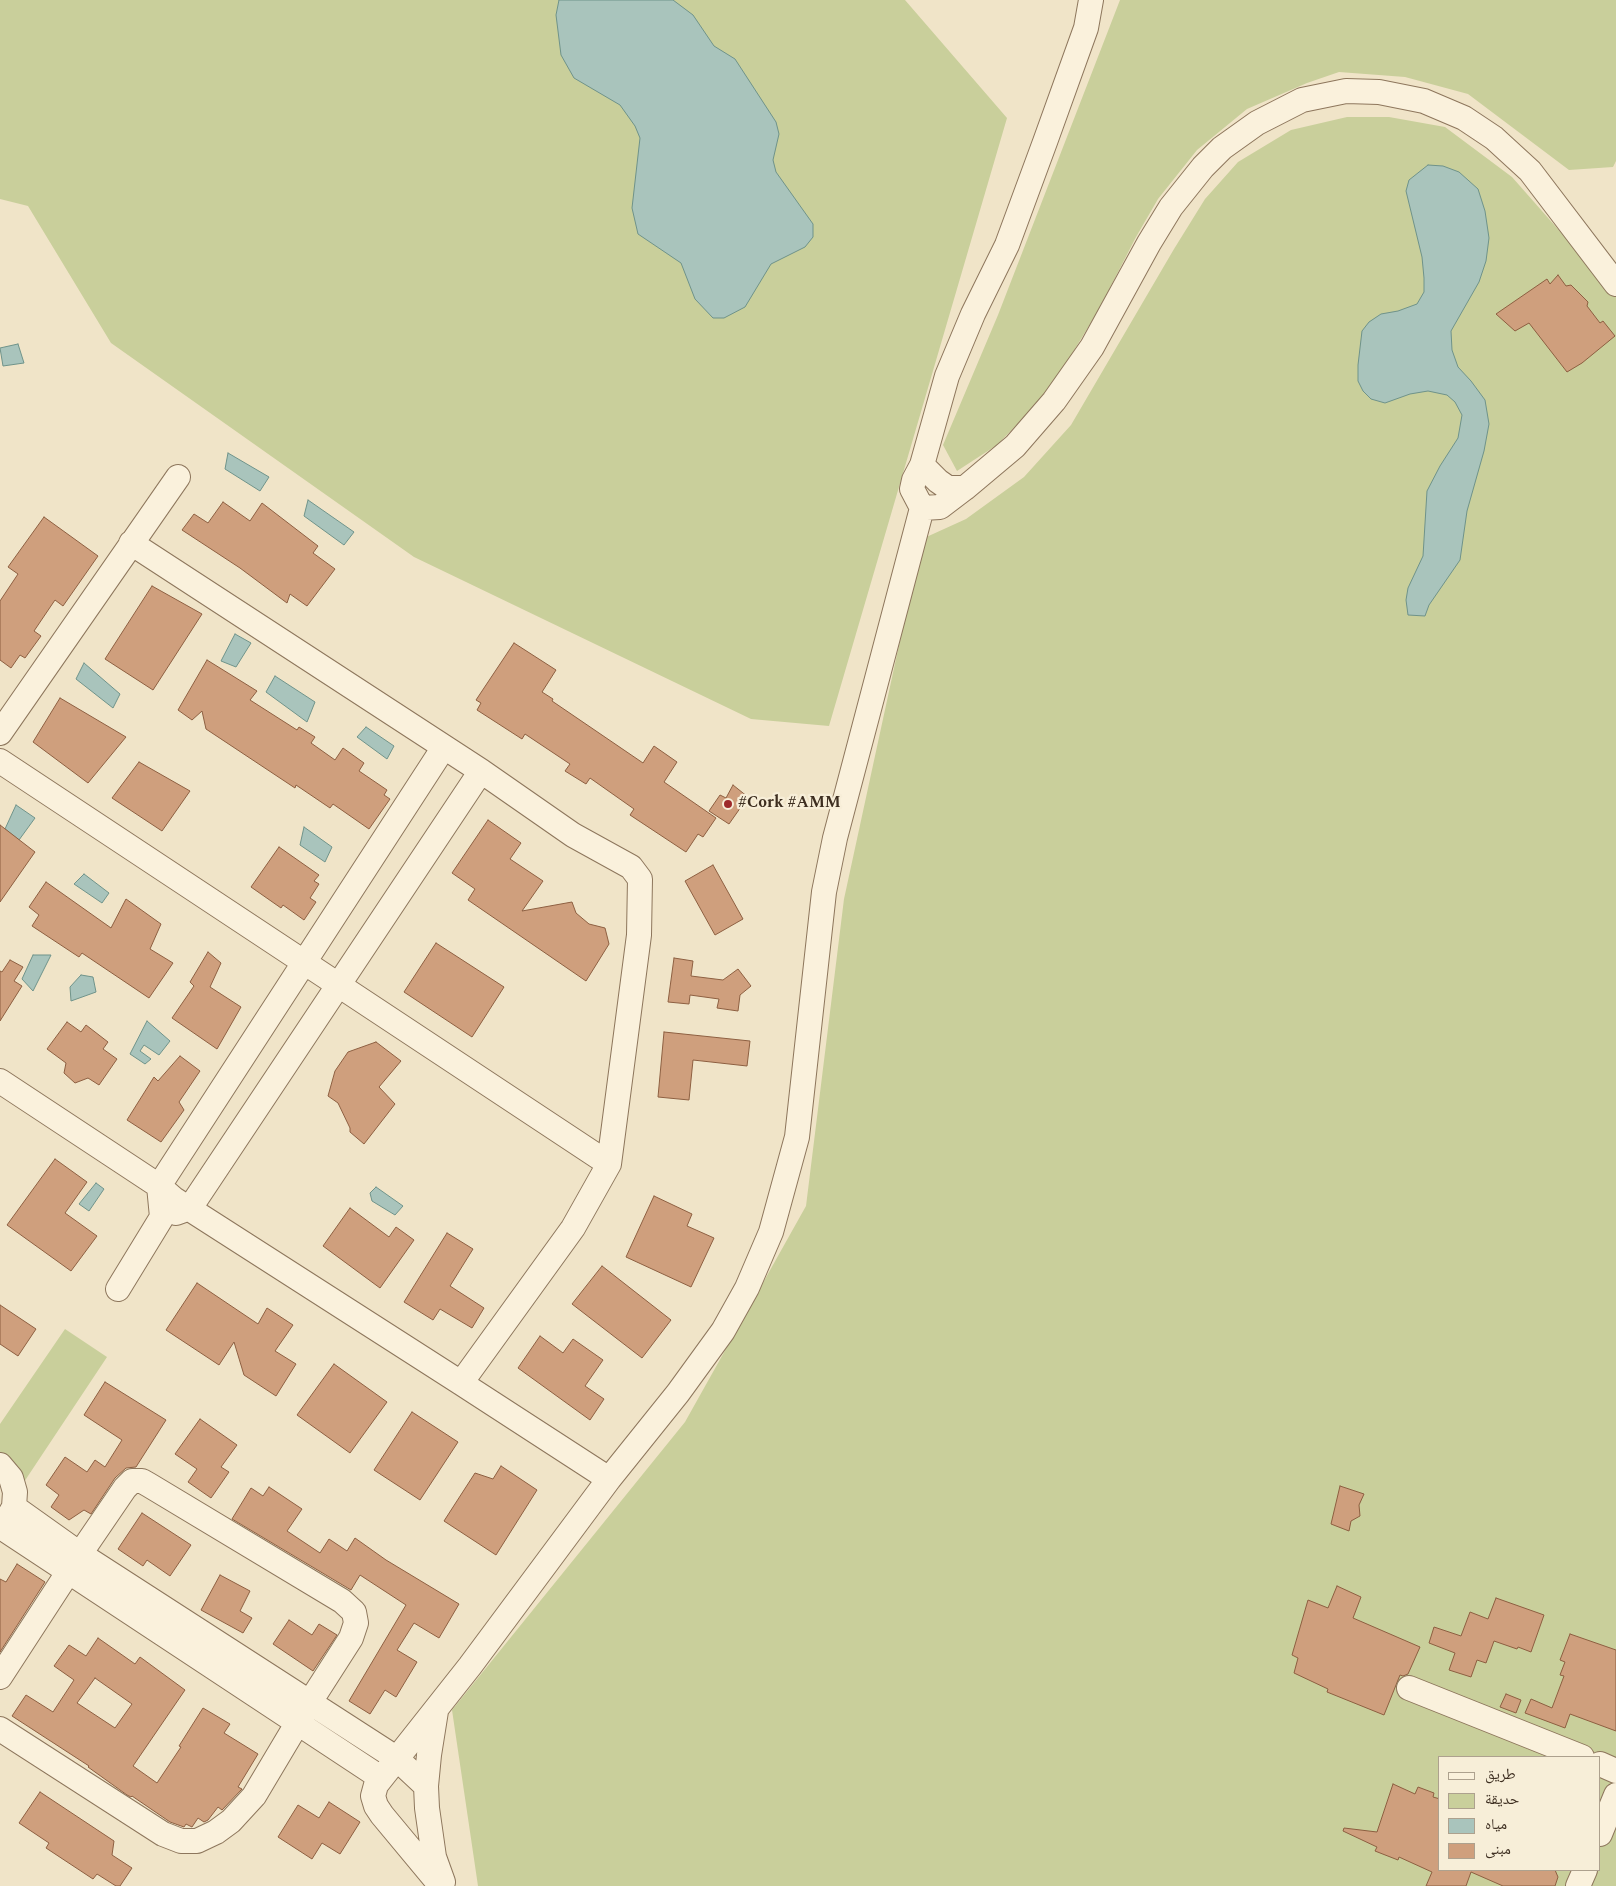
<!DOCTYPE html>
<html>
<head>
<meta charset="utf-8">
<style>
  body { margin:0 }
  #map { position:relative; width:1616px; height:1886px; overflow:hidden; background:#f0e4c8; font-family:Spectral,"Noto Naskh Arabic",serif }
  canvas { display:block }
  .legend { position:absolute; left:1438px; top:1756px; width:162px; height:115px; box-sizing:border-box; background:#f7eed8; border:1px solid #ada18e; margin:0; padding:6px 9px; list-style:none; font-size:15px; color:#3d2e20 }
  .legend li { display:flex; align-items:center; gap:10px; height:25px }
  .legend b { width:25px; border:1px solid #ada18e }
</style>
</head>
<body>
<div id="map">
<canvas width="1616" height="1886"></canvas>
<ul class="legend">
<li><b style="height:6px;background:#faf1dc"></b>طريق</li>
<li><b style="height:14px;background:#c9cf9b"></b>حديقة</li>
<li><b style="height:14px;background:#a9c4bc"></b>مياه</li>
<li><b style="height:14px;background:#cf9f7d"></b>مبنى</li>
</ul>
</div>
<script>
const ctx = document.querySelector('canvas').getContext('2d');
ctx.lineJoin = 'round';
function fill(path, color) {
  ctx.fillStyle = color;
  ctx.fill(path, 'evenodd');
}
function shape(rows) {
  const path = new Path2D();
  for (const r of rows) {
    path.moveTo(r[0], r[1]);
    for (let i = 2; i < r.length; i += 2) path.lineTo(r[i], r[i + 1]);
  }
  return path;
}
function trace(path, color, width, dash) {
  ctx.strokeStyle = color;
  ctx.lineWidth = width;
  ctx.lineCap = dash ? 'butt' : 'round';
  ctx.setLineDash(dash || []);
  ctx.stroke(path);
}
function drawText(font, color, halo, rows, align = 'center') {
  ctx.font = font + ' Spectral,serif';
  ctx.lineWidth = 4.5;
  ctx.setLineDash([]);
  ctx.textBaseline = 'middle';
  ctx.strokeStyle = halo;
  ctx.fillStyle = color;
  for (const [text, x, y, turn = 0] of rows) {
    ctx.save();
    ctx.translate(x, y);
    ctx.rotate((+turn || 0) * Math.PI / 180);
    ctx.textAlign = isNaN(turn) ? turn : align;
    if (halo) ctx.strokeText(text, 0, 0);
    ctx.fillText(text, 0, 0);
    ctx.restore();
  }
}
fill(shape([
  [0,0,905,0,1007,118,829,726,751,719,414,557,111,343,28,206,0,199],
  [1120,0,1616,0,1616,161,1613,167,1569,170,1468,94,1405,77,1339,72,1307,83,1247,109,1197,150,1158,199,1136,237,1098,311,1059,375,1031,410,997,445,957,471,943,445,998,315],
  [1347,117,1389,117,1445,127,1512,177,1616,295,1616,1886,478,1886,452,1710,685,1422,806,1206,844,899,922,539,966,519,1024,477,1071,425,1174,249,1205,199,1238,162,1291,130],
  [1440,1757,1600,1757,1600,1870,1440,1870],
  [65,1329,107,1357,24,1482,0,1457,0,1424]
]), '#c9cf9b');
const water = shape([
  [559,0,673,0,693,15,714,46,735,59,776,122,779,134,773,160,776,172,813,224,813,237,805,247,771,264,745,307,724,318,713,318,695,299,681,263,638,234,632,208,640,138,635,126,620,105,574,78,561,55,556,15,559,0],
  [1428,165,1443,166,1459,172,1478,189,1485,211,1489,238,1486,261,1479,282,1451,331,1452,350,1458,367,1471,381,1485,400,1489,424,1484,451,1467,511,1460,560,1429,605,1425,616,1408,615,1406,600,1408,588,1423,556,1427,491,1440,466,1458,438,1462,415,1455,402,1447,395,1428,391,1410,394,1385,403,1371,399,1363,391,1358,381,1358,365,1362,331,1369,322,1381,314,1398,311,1417,304,1424,292,1424,278,1422,257,1406,191,1409,180,1428,165],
  [18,344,24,363,3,366,0,348,18,344],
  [228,453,269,477,260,491,225,469,228,453],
  [308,500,354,532,344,545,304,516,308,500],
  [235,634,251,643,236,667,221,661,235,634],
  [84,663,120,694,113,708,76,679,84,663],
  [275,676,315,702,307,722,266,692,275,676],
  [366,727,394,746,387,759,357,737,366,727],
  [16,805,35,818,19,840,5,829,16,805],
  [304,827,332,847,325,862,300,845,304,827],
  [84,874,109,893,102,903,74,884,84,874],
  [33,955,51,955,33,991,22,979,33,955],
  [81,975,93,977,96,992,71,1001,70,987,81,975],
  [147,1021,170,1041,159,1055,144,1045,140,1051,151,1059,145,1064,130,1054,147,1021],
  [96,1183,104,1189,89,1211,79,1204,96,1183],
  [376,1187,403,1206,395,1215,372,1201,370,1193,376,1187]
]);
fill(water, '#a9c4bc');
trace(water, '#6f938a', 1);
const building = shape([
  [1558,275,1566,286,1571,285,1588,302,1587,306,1600,323,1603,321,1615,336,1582,363,1567,372,1529,323,1515,331,1496,314,1547,279,1550,284,1558,275],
  [223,502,250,521,262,503,318,546,313,553,335,569,307,606,290,594,287,603,240,568,182,530,194,514,208,523,223,502],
  [44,517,98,556,63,606,55,600,34,631,41,636,25,658,20,655,11,668,0,660,0,601,18,574,8,567,44,517],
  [152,586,202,614,153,690,105,659,152,586],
  [514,643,556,670,542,692,553,699,552,701,643,763,654,746,677,762,664,782,716,818,703,837,698,834,686,852,630,815,634,809,590,778,586,784,565,771,570,764,525,734,522,739,477,710,481,703,476,700,514,643],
  [207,660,257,691,250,700,297,730,299,727,315,737,311,743,335,760,343,748,364,763,359,771,387,790,384,795,390,799,369,829,333,804,330,808,296,785,295,788,206,729,202,711,192,720,178,710,207,660],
  [60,698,126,737,88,783,33,742,60,698],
  [139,762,190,791,162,831,112,798,139,762],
  [733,785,748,797,729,824,709,811,720,795,726,798,733,785],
  [488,820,521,843,510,859,543,881,522,911,572,902,576,913,589,924,605,928,609,944,586,981,468,900,475,889,452,873,488,820],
  [0,825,35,852,0,902,0,825],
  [279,847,319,875,314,881,319,884,310,898,316,902,304,920,283,905,281,908,251,887,279,847],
  [713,865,743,919,715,935,685,881,713,865],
  [46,882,111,928,126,899,161,924,150,949,173,963,149,998,82,953,79,957,32,926,39,915,29,907,46,882],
  [436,943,504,987,472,1037,404,992,436,943],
  [208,952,221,963,210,987,241,1007,217,1049,172,1018,194,986,190,982,208,952],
  [674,958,693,961,691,976,723,980,738,969,751,986,740,995,738,1011,717,1008,719,999,690,995,689,1004,668,1002,674,958],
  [10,960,23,967,14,981,22,986,0,1021,0,971,2,972,10,960],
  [67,1022,81,1032,86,1025,108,1042,103,1049,117,1059,99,1085,88,1078,75,1083,64,1073,66,1063,47,1049,67,1022],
  [664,1032,750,1041,747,1066,693,1060,689,1100,658,1097,664,1032],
  [376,1042,401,1061,379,1087,395,1104,364,1144,350,1132,350,1128,338,1103,328,1096,335,1071,348,1052,376,1042],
  [180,1056,200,1071,179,1102,184,1110,161,1142,127,1120,154,1077,158,1081,180,1056],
  [55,1159,87,1182,65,1213,97,1236,71,1271,7,1225,55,1159],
  [654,1196,692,1214,687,1226,714,1238,691,1287,626,1257,654,1196],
  [350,1208,389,1237,396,1227,414,1240,380,1288,323,1246,350,1208],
  [447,1233,473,1249,450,1286,484,1308,472,1328,440,1309,433,1320,404,1302,447,1233],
  [602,1266,671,1320,642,1358,572,1304,602,1266],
  [197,1283,258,1324,267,1308,293,1325,275,1351,296,1364,276,1396,244,1375,234,1342,219,1365,166,1330,197,1283],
  [0,1305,36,1329,18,1356,0,1344,0,1305],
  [540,1336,563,1353,573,1339,603,1360,585,1386,604,1399,590,1420,518,1368,540,1336],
  [334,1364,387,1402,350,1453,297,1415,334,1364],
  [105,1382,166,1420,136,1467,126,1468,115,1478,91,1514,84,1510,69,1520,51,1507,59,1495,46,1485,65,1457,87,1472,95,1460,105,1467,122,1440,84,1415,105,1382],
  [412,1412,458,1442,420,1500,374,1470,412,1412],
  [200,1419,237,1445,221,1467,229,1472,211,1498,188,1482,197,1469,175,1454,200,1419],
  [501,1466,537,1490,496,1555,444,1521,475,1473,493,1479,501,1466],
  [1340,1486,1364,1494,1359,1505,1360,1516,1351,1521,1349,1531,1331,1524,1340,1486],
  [269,1487,302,1509,287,1531,320,1553,329,1539,347,1551,355,1538,386,1560,459,1604,439,1638,414,1623,397,1650,417,1662,396,1697,385,1690,370,1714,349,1701,406,1605,360,1575,351,1590,232,1519,251,1488,263,1496,269,1487],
  [142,1513,191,1545,170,1576,147,1560,143,1566,118,1549,142,1513],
  [17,1564,45,1582,0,1652,0,1579,6,1582,17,1564],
  [220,1575,250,1591,240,1611,252,1618,243,1633,201,1610,220,1575],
  [1337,1586,1361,1597,1353,1618,1420,1647,1408,1674,1403,1676,1400,1675,1384,1715,1327,1692,1328,1689,1294,1673,1298,1658,1292,1655,1308,1600,1328,1608,1337,1586],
  [1496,1598,1544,1615,1531,1652,1518,1647,1517,1649,1494,1641,1486,1663,1477,1660,1471,1677,1449,1670,1455,1653,1429,1643,1434,1627,1461,1636,1470,1612,1488,1619,1496,1598],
  [289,1620,312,1635,319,1624,337,1635,313,1671,273,1644,289,1620],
  [1570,1634,1616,1650,1616,1731,1570,1714,1565,1728,1525,1713,1531,1699,1552,1708,1564,1676,1560,1675,1565,1662,1560,1660,1570,1634],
  [98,1638,135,1664,140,1657,185,1690,133,1766,157,1783,181,1747,179,1746,203,1708,230,1724,224,1733,258,1754,238,1787,242,1789,222,1810,218,1807,208,1820,204,1822,198,1818,192,1827,186,1824,184,1827,170,1822,132,1796,131,1797,127,1795,88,1767,89,1766,12,1716,26,1695,53,1712,74,1680,54,1666,69,1645,86,1656,98,1638],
  [95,1678,132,1704,115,1728,77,1703,95,1678],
  [1506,1694,1521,1700,1516,1713,1500,1707,1506,1694],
  [1393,1784,1415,1794,1418,1787,1434,1793,1433,1797,1440,1799,1440,1870,1555,1870,1558,1877,1555,1886,1503,1886,1471,1872,1466,1886,1426,1886,1432,1872,1399,1857,1398,1860,1375,1851,1377,1847,1343,1831,1344,1828,1377,1832,1393,1784],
  [40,1792,114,1841,112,1855,132,1868,120,1886,116,1886,97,1874,93,1879,46,1848,49,1843,19,1823,40,1792],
  [329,1802,360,1822,340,1854,322,1843,312,1859,278,1837,298,1805,319,1818,329,1802]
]);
fill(building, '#cf9f7d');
trace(building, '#8d5f41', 1);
const minor = shape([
  [922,465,938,481,948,488,965,488],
  [922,508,940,507,965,488,1015,446,1054,401,1092,347,1149,243,1171,207,1203,167,1222,148,1257,123,1302,100,1346,91,1379,92,1424,101,1464,118,1494,138,1530,171,1616,284],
  [131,543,481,771,573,835,631,867,640,879,639,935,609,1164,573,1228,461,1383],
  [0,733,178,477],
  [0,761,609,1164],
  [0,1081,159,1186,174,1199,461,1383,609,1479],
  [176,1213,190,1208,481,771],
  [118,1289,162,1217,159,1186,444,747],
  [0,1465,11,1478,15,1492,14,1507,6,1521],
  [14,1507,80,1554,396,1758,426,1786],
  [1,1527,381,1778],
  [0,1677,80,1554,125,1488,132,1481,142,1481,149,1485,342,1601,354,1612,356,1623,351,1638,310,1702,254,1796,231,1821,216,1832,197,1841,181,1841,163,1834,0,1729],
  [1409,1688,1582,1757],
  [436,1711,429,1755,426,1786,427,1808,434,1857,443,1882],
  [1600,1764,1616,1771],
  [1600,1834,1616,1795],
  [441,1886,382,1815,376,1806,373,1796,376,1785,470,1666,609,1479,678,1393,723,1331,747,1288,771,1232,797,1137,824,892,835,838,922,508,912,489,914,480,922,465,947,376,973,314,1007,245,1045,142,1086,28,1091,0],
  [1578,1886,1585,1870]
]);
trace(minor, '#8d765c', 26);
trace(minor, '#faf1dc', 24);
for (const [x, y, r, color] of [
  [728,804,5,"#9e2a2b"]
]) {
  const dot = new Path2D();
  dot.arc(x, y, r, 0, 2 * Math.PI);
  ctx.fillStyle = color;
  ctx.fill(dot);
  trace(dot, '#f7eed8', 2);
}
drawText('bold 16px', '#3d2e20', '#f7eed8', [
  ["#Cork #AMM",738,804]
], 'left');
</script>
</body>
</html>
